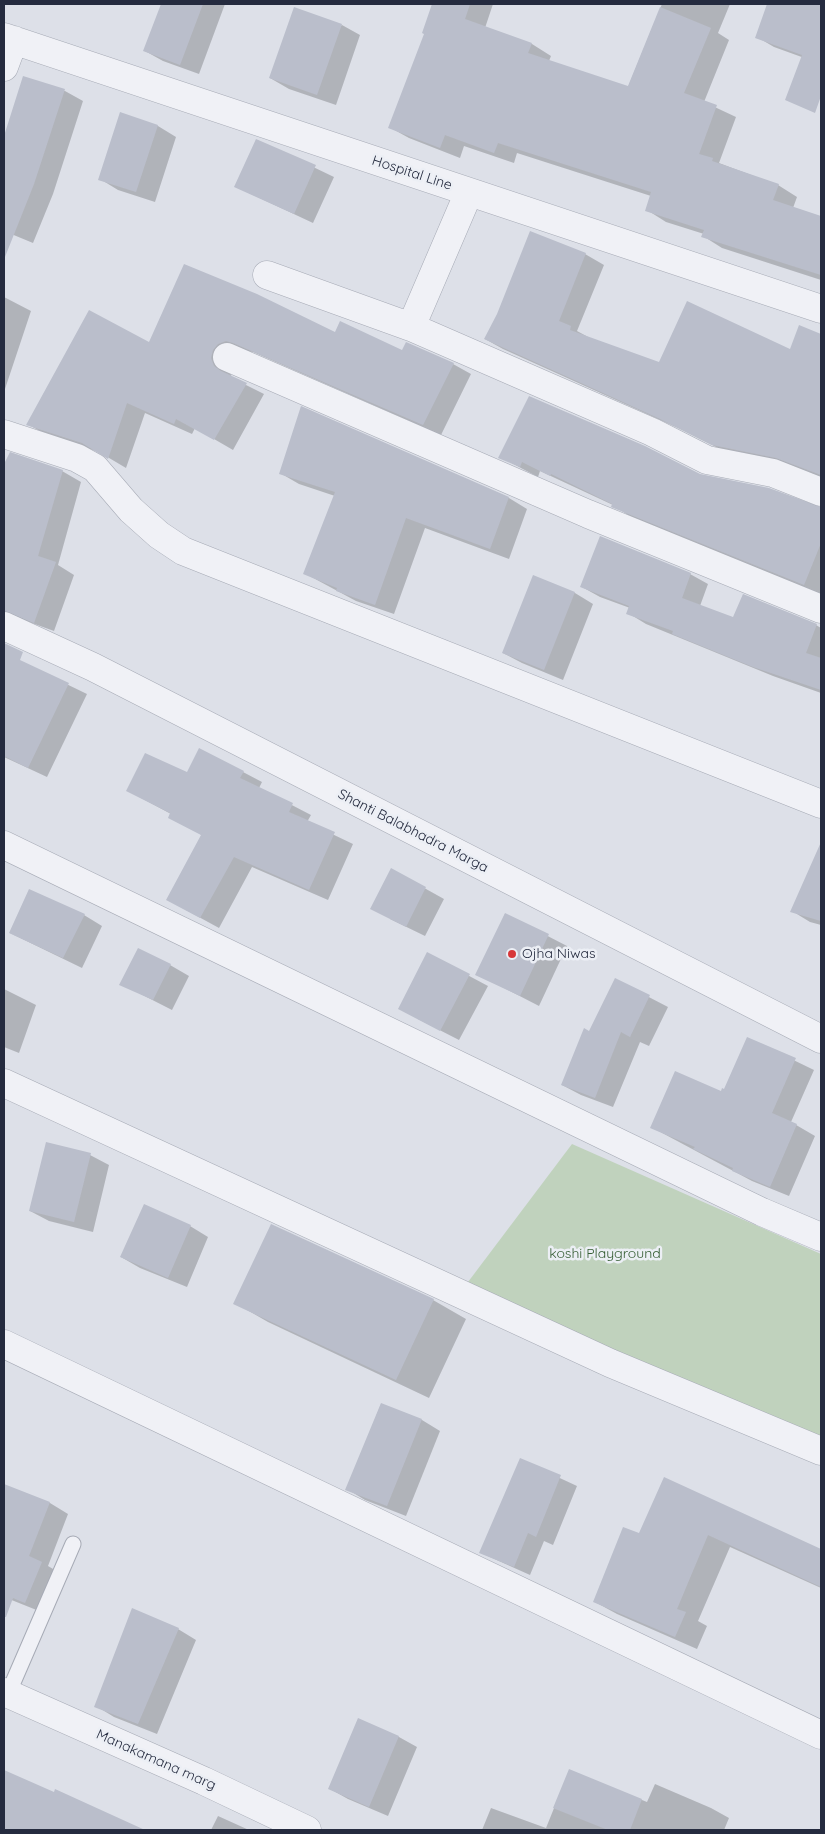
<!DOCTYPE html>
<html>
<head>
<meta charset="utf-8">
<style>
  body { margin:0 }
  #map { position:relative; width:825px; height:1834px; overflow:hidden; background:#dde0e8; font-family:Quicksand,sans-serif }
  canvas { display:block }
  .frame { position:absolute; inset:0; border:5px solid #252b3f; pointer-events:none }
</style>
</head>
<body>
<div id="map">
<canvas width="825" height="1834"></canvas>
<div class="frame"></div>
</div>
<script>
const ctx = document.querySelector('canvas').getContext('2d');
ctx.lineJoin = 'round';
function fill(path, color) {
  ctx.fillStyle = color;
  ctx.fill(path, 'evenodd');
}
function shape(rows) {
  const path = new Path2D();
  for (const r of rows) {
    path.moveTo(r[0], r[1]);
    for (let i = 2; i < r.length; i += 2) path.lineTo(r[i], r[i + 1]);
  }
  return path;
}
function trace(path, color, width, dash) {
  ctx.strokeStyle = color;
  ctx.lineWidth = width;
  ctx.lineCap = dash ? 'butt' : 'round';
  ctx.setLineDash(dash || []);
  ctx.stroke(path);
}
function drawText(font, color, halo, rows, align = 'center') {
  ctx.font = font + ' Quicksand,sans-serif';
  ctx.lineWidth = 5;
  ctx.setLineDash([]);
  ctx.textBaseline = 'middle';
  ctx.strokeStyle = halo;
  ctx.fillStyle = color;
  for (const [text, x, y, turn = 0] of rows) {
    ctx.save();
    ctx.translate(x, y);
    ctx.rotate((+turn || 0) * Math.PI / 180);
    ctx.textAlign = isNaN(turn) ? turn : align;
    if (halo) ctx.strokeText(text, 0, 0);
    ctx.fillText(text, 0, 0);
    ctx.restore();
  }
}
fill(shape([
  [572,1144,821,1254,821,1445,465,1286]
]), '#c0d2bd');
fill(shape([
  [162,4,225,4,199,74,163,61,145,51],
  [433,4,493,4,485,28,532,44,551,56,549,61,628,87,662,4,730,4,718,33,729,40,704,102,736,117,719,163,778,185,797,197,793,208,821,218,821,280,722,248,703,236,704,234,666,222,647,210,651,196,517,153,514,163,464,146,460,158,409,138,389,127,426,34,423,33],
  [769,4,821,4,821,64,774,47,757,37],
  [342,25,360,35,336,105,289,89,270,78],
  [24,78,65,91,83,101,53,194,33,243,4,231,4,140],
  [121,114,158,126,176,137,155,202,118,190,100,179],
  [257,140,334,177,313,223,236,187],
  [585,254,604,265,577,331,590,338,660,364,791,350,800,327,821,335,821,478,732,455,678,428,503,349,485,339],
  [4,297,31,311,4,392],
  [336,334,453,364,471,374,441,435,253,352,245,351,229,369,232,378,264,394,233,450,195,428,192,434,145,413,126,468,99,452,47,435,29,425,149,344],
  [10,455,62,471,81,482,58,565,74,575,54,631,4,613,4,467],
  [500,457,703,476,768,489,821,508,821,594,631,517,613,505,540,471,538,477],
  [280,473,509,498,527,509,509,559,425,528,394,614,356,601,304,573,335,496,299,484],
  [690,574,708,584,700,606,734,618,816,625,821,628,821,693,773,676,646,624,628,613,630,608,600,597,582,587],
  [534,577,575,593,593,604,563,680,522,663,503,653],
  [23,663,87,694,47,777,4,757,4,704],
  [243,772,262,782,259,788,311,815,307,822,353,844,328,900,252,867,219,928,186,910,203,836,171,814,128,791,187,774],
  [818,853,821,854,821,925,810,922,792,911],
  [392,870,444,899,425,936,390,919],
  [505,914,567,946,539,1006,477,974],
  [84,915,102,926,82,968,10,933],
  [428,954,488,986,459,1040,418,1019],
  [170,965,189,976,172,1010,121,984],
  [616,980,668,1007,649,1046,640,1042,613,1107,581,1095,562,1085],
  [4,989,36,1005,19,1053,4,1047],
  [748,1038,814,1070,791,1122,815,1136,789,1196,752,1181,651,1127,725,1091],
  [90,1155,109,1165,93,1232,49,1221,30,1211],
  [190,1226,208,1237,187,1287,140,1268,121,1257],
  [433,1300,466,1319,429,1398,268,1322,235,1303],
  [381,1404,422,1420,440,1431,406,1516,365,1500,347,1489],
  [521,1460,577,1486,553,1545,544,1541,530,1575,481,1553],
  [665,1479,821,1550,821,1588,730,1547,698,1621,707,1626,697,1649,617,1614,595,1602,639,1535],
  [4,1487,50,1503,68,1514,48,1566,60,1573,44,1613,4,1597],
  [178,1629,196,1640,157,1734,114,1717,96,1706],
  [359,1720,399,1737,417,1747,388,1816,348,1799,330,1789],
  [4,1771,55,1794,56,1790,135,1830,4,1830],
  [569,1771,647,1802,655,1784,711,1808,729,1818,724,1830,482,1830,491,1808,546,1828],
  [218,1816,249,1830,211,1830]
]), '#0003');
fill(shape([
  [161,4,203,4,180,65,143,51],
  [432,4,470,4,465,19,532,43,528,53,628,86,660,7,711,28,684,93,717,105,699,154,713,158,712,161,779,184,773,200,821,216,821,275,701,237,704,230,645,211,651,192,498,143,494,153,445,135,440,148,388,128,424,34,422,33],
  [767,4,821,4,821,96,815,113,785,100,802,55,755,38],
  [294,7,342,24,317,95,269,78],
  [23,76,65,89,34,184,5,257,4,136],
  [120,112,158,125,136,192,98,180],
  [256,139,316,165,294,214,234,187],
  [530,231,586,253,559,321,571,326,570,330,659,362,687,301,790,349,799,325,821,334,821,475,776,458,712,445,658,418,484,339,497,314],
  [184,264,257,294,335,332,340,321,402,350,406,342,454,363,423,425,233,343,226,341,218,344,213,350,211,358,214,366,221,371,247,383,214,440,176,419,174,424,127,403,108,459,82,443,26,425,89,310,149,342],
  [529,396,645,446,700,474,769,488,821,507,821,543,804,585,611,507,612,504,551,474,550,476,522,462,520,467,498,458],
  [301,406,509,497,490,549,406,518,375,605,336,591,337,588,303,574,335,492,279,474],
  [10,452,63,470,38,556,56,562,34,623,4,611,4,464],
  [600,536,691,573,682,598,733,617,743,594,817,624,806,653,821,658,821,690,753,667,672,634,673,631,626,614,629,606,580,587],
  [533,575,575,592,544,670,502,653],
  [4,643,23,652,20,660,69,683,28,768,4,756],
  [199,748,244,771,240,778,293,803,289,812,335,832,309,890,234,857,200,918,166,900,201,835,168,818,170,813,126,791,145,753,187,772],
  [821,842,821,921,790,912],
  [391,868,426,887,406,927,370,909],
  [29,889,85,914,63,958,9,933],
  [505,913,549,934,520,996,475,975],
  [138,948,171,964,153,1000,119,985],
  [427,952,470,974,440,1031,398,1009],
  [615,978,650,995,630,1037,621,1032,595,1098,561,1085,584,1028,589,1031],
  [747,1037,796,1058,772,1113,797,1124,770,1187,732,1171,733,1168,693,1149,695,1147,650,1128,675,1071,721,1091,722,1088,724,1089],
  [46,1142,91,1153,74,1222,29,1211],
  [144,1204,191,1225,168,1278,120,1257],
  [271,1224,434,1299,396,1380,233,1304],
  [381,1403,422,1419,387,1506,345,1490],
  [520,1458,561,1475,536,1537,528,1533,514,1567,479,1553],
  [664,1477,821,1549,821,1587,708,1535,677,1609,686,1612,675,1637,593,1602,623,1527,639,1533],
  [4,1484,50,1502,29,1556,42,1562,25,1603,13,1598,6,1617,4,1617],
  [132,1608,179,1628,138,1724,94,1707],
  [358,1718,399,1736,369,1807,328,1789],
  [569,1769,642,1799,630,1830,608,1830,553,1808],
  [4,1770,54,1792,55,1789,145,1830,4,1830]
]), '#babecb');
const service = shape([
  [8,1694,73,1544]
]);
const minor = shape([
  [4,37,821,309],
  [4,67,14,40],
  [469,192,411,327,652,432,707,460,773,473,821,492],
  [267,275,411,327],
  [227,357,588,514,821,609],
  [4,434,77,458,95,468,131,510,159,535,183,551,821,804],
  [4,626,93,667,821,1039],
  [4,845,762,1212,821,1237],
  [4,1083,610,1363,821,1451],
  [4,1344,821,1735],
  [4,1692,204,1781,307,1830]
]);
trace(service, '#a6aab5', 17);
trace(minor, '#a6aab5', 29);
trace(service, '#f0f1f6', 15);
trace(minor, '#f0f1f6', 28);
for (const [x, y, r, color] of [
  [512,954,5,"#d73739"]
]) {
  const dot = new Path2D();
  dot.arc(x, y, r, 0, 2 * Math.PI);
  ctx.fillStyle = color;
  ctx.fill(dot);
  trace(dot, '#eceff5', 2);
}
drawText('14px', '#252b3f', '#eceff5', [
  ["Hospital Line",412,173,18],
  ["Shanti Balabhadra Marga",413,831,27],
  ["Manakamana marg",156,1760,24]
]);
drawText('14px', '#252b3f', '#eceff5', [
  ["Ojha Niwas",522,954]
], 'left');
drawText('14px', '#345c32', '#eceff5', [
  ["koshi Playground",605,1254]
]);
</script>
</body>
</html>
